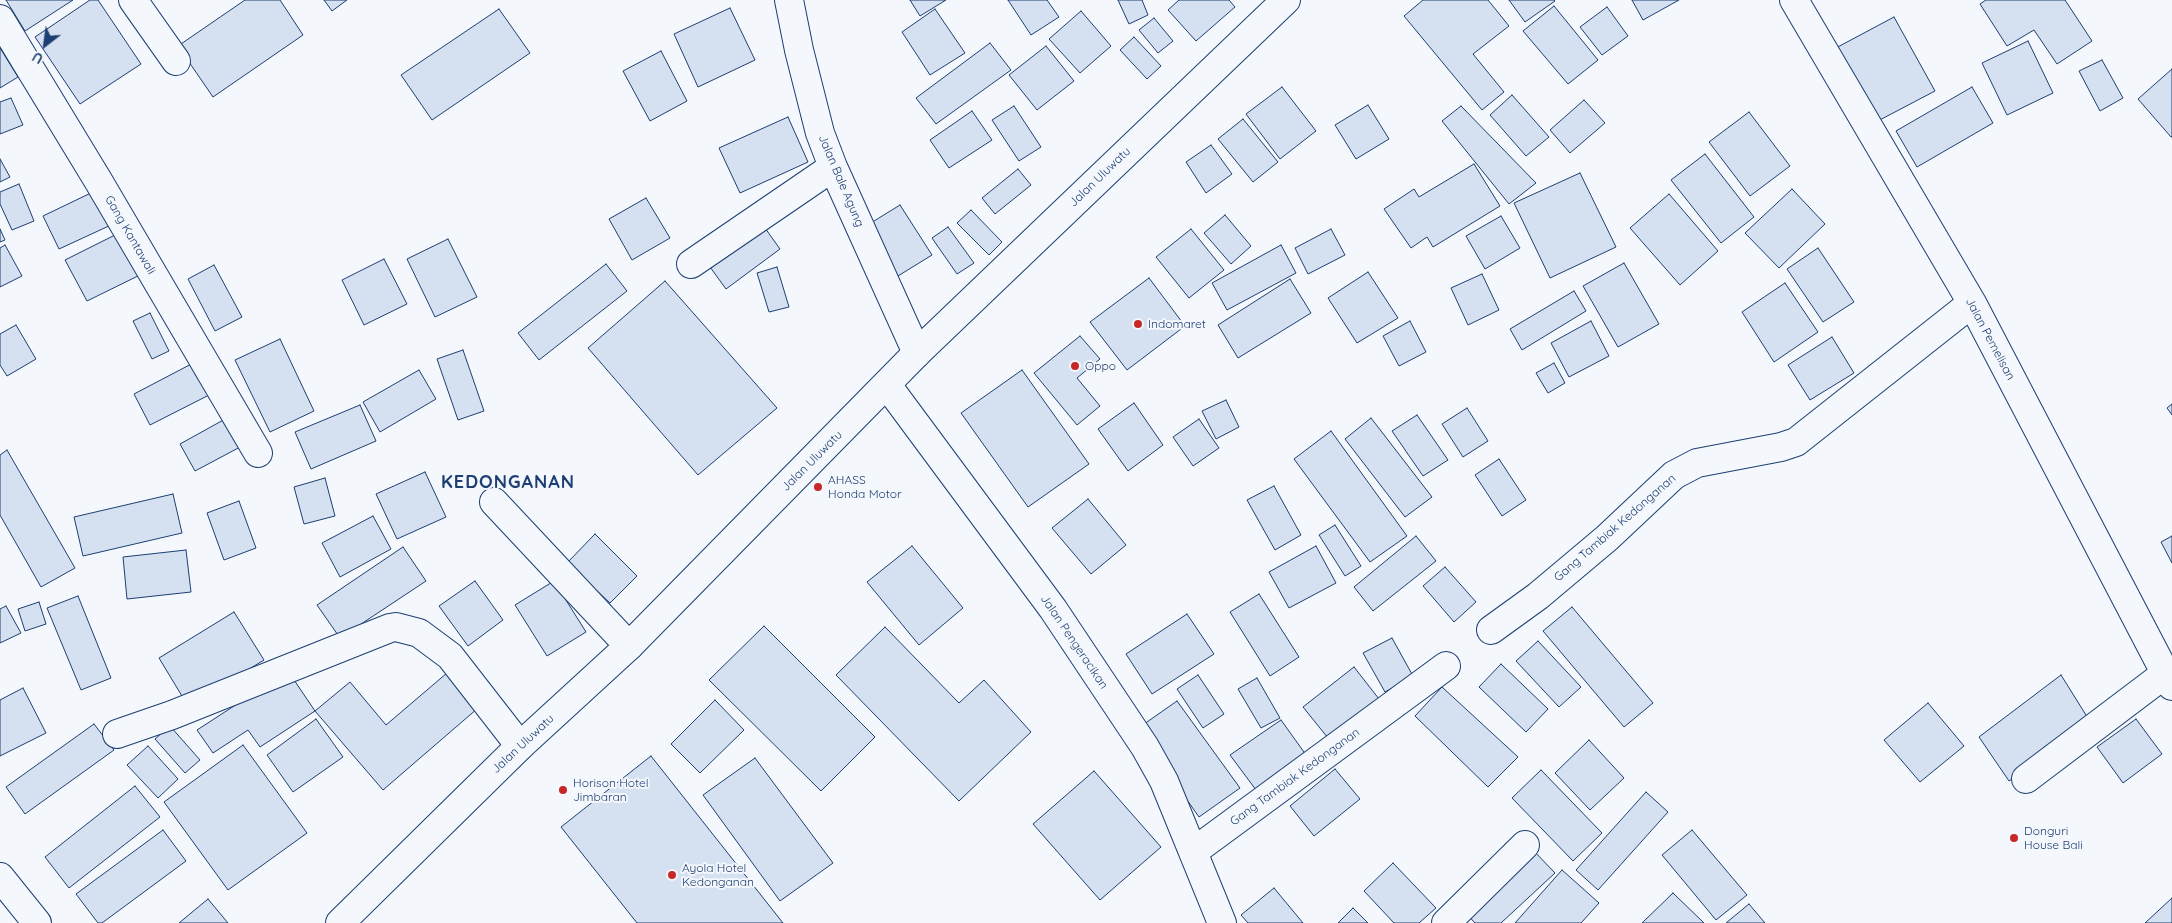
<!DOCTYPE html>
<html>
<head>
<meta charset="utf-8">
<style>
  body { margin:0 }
  #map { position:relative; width:2172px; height:923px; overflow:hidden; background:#f4f7fb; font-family:Quicksand,sans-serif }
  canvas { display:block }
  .north { position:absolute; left:20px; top:20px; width:50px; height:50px; -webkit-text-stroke:4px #f4f7fb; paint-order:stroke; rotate:210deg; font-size:14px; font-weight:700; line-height:20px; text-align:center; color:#1d3f73 }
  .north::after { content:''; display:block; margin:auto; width:18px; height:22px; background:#1d3f73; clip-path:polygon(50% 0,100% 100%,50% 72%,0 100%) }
</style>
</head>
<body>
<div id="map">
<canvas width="2172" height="923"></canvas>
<div class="north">U</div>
</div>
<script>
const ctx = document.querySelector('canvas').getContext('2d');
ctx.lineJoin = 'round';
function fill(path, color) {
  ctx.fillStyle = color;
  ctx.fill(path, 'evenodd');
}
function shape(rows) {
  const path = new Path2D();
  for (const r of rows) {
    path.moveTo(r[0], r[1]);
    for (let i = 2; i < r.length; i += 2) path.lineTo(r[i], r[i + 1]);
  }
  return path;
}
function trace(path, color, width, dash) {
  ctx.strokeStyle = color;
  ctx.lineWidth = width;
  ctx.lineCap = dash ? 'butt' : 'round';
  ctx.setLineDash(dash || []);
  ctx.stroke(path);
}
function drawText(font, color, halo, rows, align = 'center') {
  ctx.font = font + ' Quicksand,sans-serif';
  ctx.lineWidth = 4;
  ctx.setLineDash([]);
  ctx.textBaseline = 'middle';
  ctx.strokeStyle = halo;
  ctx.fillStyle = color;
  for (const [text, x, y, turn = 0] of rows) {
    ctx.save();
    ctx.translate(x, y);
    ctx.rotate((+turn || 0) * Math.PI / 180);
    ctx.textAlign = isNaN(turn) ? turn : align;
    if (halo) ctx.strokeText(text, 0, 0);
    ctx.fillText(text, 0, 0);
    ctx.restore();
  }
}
const building = shape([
  [6,0,73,0,25,31,6,0],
  [90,0,98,0,141,64,80,104,35,37,90,0],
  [245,0,280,0,303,35,213,97,178,46,245,0],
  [324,0,347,0,332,11,324,0],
  [910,0,946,0,920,16,910,0],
  [1008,0,1047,0,1059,17,1031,35,1008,0],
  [1118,0,1142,0,1148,15,1129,24,1118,0],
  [1179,0,1229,0,1235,7,1196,41,1168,10,1179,0],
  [1423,0,1488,0,1509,26,1473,54,1504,92,1482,110,1404,16,1423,0],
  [1509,0,1554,0,1555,1,1525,22,1509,0],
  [1632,0,1679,0,1643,20,1632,0],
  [1986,0,2065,0,2092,41,2057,64,2034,30,2007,46,1980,4,1986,0],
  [1554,6,1598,60,1568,84,1523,31,1554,6],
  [1607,7,1628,36,1602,55,1580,27,1607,7],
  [730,8,755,60,698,87,674,34,730,8],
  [499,9,530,53,432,120,401,75,499,9],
  [935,9,965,53,930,75,902,32,935,9],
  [1081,11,1111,46,1080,73,1049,39,1081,11],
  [1894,17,1935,91,1874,123,1834,49,1894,17],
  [1154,18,1173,41,1158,53,1139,30,1154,18],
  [1134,37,1161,66,1147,79,1120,50,1134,37],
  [2028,41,2053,93,2007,115,1982,63,2028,41],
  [990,43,1011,70,936,124,916,98,990,43],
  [1046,46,1074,81,1037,110,1009,75,1046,46],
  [0,48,18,77,0,88,0,48],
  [661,51,687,101,650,121,623,71,661,51],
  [2102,60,2123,98,2100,111,2079,71,2102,60],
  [2172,69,2172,137,2171,137,2138,99,2172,69],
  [1282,87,1316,131,1280,159,1246,114,1282,87],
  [1972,87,1993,123,1917,167,1896,131,1972,87],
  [1512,95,1549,137,1526,156,1490,115,1512,95],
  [11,98,23,125,0,134,0,102,11,98],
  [1584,100,1605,123,1570,153,1550,130,1584,100],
  [1368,105,1389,139,1356,159,1335,125,1368,105],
  [1014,106,1041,147,1019,161,992,120,1014,106],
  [1461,106,1536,183,1509,204,1442,121,1461,106],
  [972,111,992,140,949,168,930,140,972,111],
  [1749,112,1790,166,1750,196,1709,142,1749,112],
  [788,117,808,162,740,193,719,148,788,117],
  [1243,119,1278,162,1253,182,1218,139,1243,119],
  [1211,145,1232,174,1206,193,1186,162,1211,145],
  [1705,154,1754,217,1721,243,1671,180,1705,154],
  [0,159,10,177,0,182,0,159],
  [1474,164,1500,206,1433,247,1427,237,1411,248,1384,209,1414,189,1419,197,1474,164],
  [1018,169,1031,185,995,214,982,198,1018,169],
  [1580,173,1616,247,1550,278,1514,203,1580,173],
  [19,184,34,221,12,230,0,204,0,192,19,184],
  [1792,189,1825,224,1779,268,1745,233,1792,189],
  [95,191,111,225,59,249,43,216,95,191],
  [1669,194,1718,251,1680,285,1630,228,1669,194],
  [646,198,670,238,632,260,609,219,646,198],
  [900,205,932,255,898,276,866,226,900,205],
  [971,210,1002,242,989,255,957,223,971,210],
  [1225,215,1251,246,1231,264,1204,233,1225,215],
  [1501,216,1520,248,1485,269,1466,236,1501,216],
  [948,227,974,263,957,274,932,238,948,227],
  [765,228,780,249,726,289,710,267,765,228],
  [0,229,5,240,0,242,0,229],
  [1191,229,1224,270,1189,298,1156,257,1191,229],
  [1331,229,1345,255,1308,274,1295,248,1331,229],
  [123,231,144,273,87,301,65,260,123,231],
  [448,239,477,297,435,317,407,259,448,239],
  [5,245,22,276,0,287,0,248,5,245],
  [1281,245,1296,273,1227,310,1212,283,1281,245],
  [1818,248,1854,302,1823,322,1787,269,1818,248],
  [384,259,407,304,364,325,342,280,384,259],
  [1624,263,1659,324,1618,347,1583,286,1624,263],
  [606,264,627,291,539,360,518,333,606,264],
  [214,265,242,317,215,331,188,279,214,265],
  [777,267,789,307,769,312,757,273,777,267],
  [1368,272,1398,318,1357,343,1328,298,1368,272],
  [1482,274,1499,310,1468,325,1451,288,1482,274],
  [1149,278,1185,326,1127,370,1090,322,1149,278],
  [1290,279,1311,313,1238,358,1218,325,1290,279],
  [665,281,777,408,698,475,588,348,665,281],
  [1785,283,1818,332,1774,362,1742,312,1785,283],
  [1574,291,1586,311,1522,350,1510,329,1574,291],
  [150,313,169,351,152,359,133,321,150,313],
  [1410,321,1426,352,1399,366,1383,336,1410,321],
  [1591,321,1609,356,1569,377,1551,343,1591,321],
  [16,325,36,359,7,376,0,365,0,334,16,325],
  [1080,336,1100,359,1077,378,1100,406,1077,425,1034,373,1080,336],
  [1832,337,1854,373,1810,400,1788,365,1832,337],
  [280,339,314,411,270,432,235,360,280,339],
  [463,350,484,411,458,420,437,359,463,350],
  [197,361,213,393,150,425,134,394,197,361],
  [1554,363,1565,383,1548,393,1536,373,1554,363],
  [419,370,436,399,380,432,363,402,419,370],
  [1022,370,1089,464,1028,507,961,413,1022,370],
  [1226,400,1239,427,1216,439,1202,411,1226,400],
  [1134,403,1163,445,1128,471,1098,429,1134,403],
  [2172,404,2172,415,2167,408,2172,404],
  [360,405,376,441,311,469,295,432,360,405],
  [1467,408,1488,441,1463,457,1442,424,1467,408],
  [1417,415,1448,460,1423,476,1392,431,1417,415],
  [227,418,242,446,195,471,180,444,227,418],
  [1371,418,1432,497,1405,517,1345,439,1371,418],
  [1199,419,1219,448,1193,466,1173,437,1199,419],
  [1331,431,1407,536,1370,562,1294,459,1331,431],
  [7,450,75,568,41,587,0,515,0,455,7,450],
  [1499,459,1526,500,1502,516,1475,475,1499,459],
  [425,472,446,517,397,539,376,494,425,472],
  [325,478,335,516,304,524,294,487,325,478],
  [1274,486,1301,535,1275,550,1247,500,1274,486],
  [173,494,182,533,83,556,74,517,173,494],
  [1088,499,1126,545,1091,574,1052,528,1088,499],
  [239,501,256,548,224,560,207,513,239,501],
  [373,516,391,549,340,577,322,543,373,516],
  [1335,525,1361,566,1345,576,1319,535,1335,525],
  [595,534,637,576,610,603,567,563,595,534],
  [1416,536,1436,561,1373,611,1354,587,1416,536],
  [2172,536,2172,563,2161,542,2172,536],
  [912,546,963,608,919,645,867,582,912,546],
  [1316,546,1336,583,1289,608,1269,572,1316,546],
  [403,547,426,581,340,638,317,605,403,547],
  [186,550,191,592,127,599,123,557,186,550],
  [1445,567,1476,602,1454,622,1423,586,1445,567],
  [475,581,503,620,468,646,439,606,475,581],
  [554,581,586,632,547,656,515,605,554,581],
  [1259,594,1299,657,1270,676,1230,612,1259,594],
  [78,596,111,678,81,690,47,608,78,596],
  [39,602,46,624,25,631,18,609,39,602],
  [6,606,21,633,0,643,0,609,6,606],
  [1572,607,1653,703,1624,727,1543,631,1572,607],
  [234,612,264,660,188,706,159,658,234,612],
  [1187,614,1214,654,1152,694,1126,654,1187,614],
  [764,626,875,737,821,791,709,680,764,626],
  [885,627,959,703,984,680,1031,732,959,801,836,675,885,627],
  [1392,638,1413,676,1385,692,1363,653,1392,638],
  [1538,641,1581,687,1559,707,1516,661,1538,641],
  [1501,664,1548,709,1526,732,1479,687,1501,664],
  [454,667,485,702,383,790,315,711,350,682,386,725,454,667],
  [1354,667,1379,699,1328,738,1303,707,1354,667],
  [288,671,315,711,260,747,248,730,213,753,197,730,288,671],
  [1198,675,1224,714,1203,728,1177,689,1198,675],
  [2061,675,2091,723,2009,781,1979,737,2061,675],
  [1257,678,1280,718,1261,728,1238,689,1257,678],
  [1442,687,1518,757,1488,787,1415,716,1442,687],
  [23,688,46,733,0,756,0,700,23,688],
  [715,700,744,730,700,773,671,744,715,700],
  [1177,701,1240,788,1199,817,1137,729,1177,701],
  [1928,703,1964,746,1920,782,1884,740,1928,703],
  [316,719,343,757,293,792,267,755,316,719],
  [2136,719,2162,754,2123,783,2097,747,2136,719],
  [1281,720,1309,759,1259,794,1230,755,1281,720],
  [94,724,114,750,25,814,6,787,94,724],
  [170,726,200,760,185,773,155,739,170,726],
  [1589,740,1624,778,1590,810,1555,773,1589,740],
  [243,745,307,833,228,890,164,802,243,745],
  [148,746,178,779,158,798,127,765,148,746],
  [651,756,783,923,637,923,561,827,651,756],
  [755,758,833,863,780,901,703,795,755,758],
  [1335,769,1360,799,1314,836,1290,806,1335,769],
  [1541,770,1602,833,1573,861,1512,798,1541,770],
  [1094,771,1161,847,1100,900,1033,824,1094,771],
  [135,786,160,817,69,888,45,857,135,786],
  [1646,792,1668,812,1598,890,1576,870,1646,792],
  [163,830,186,861,102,923,98,923,76,894,163,830],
  [1692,830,1747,895,1716,920,1662,855,1692,830],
  [1532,849,1555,873,1501,923,1475,923,1464,911,1532,849],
  [1393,863,1436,908,1419,923,1394,923,1364,891,1393,863],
  [1562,870,1599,903,1581,923,1515,923,1562,870],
  [1274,888,1303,923,1248,923,1241,915,1274,888],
  [1673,893,1704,923,1642,923,1673,893],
  [2172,898,2172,923,2145,923,2172,898],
  [208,899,228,923,179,923,208,899],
  [1749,904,1765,923,1726,923,1749,904],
  [1353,908,1368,923,1338,923,1353,908]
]);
fill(building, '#d5e0f0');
trace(building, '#1d3f73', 1);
const street = shape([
  [133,0,176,61],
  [789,0,799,50,820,133,833,167,917,353],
  [1794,0,1972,303,2172,686],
  [0,19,99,182,258,453],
  [691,264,833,167],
  [887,385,1053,609,1145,747,1164,781,1222,923],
  [494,502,629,646],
  [1491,630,1538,596,1607,538,1674,475,1697,463,1781,447,1796,442,1972,303],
  [117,734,172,715,390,628,396,627,419,633,450,656,520,746],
  [2026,779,2165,674],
  [1193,852,1446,666],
  [0,877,37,923],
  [1446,923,1525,845]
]);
const secondary = shape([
  [340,923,520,746,629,646,917,353,1286,0]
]);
trace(street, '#1d3f73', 30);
trace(secondary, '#1d3f73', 30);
trace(street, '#f4f7fb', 28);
trace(secondary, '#f4f7fb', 28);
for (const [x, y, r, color] of [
  [1138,324,5,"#c62828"],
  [1075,366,5,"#c62828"],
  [818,487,5,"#c62828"],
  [563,790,5,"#c62828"],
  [2014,838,5,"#c62828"],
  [672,875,5,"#c62828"]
]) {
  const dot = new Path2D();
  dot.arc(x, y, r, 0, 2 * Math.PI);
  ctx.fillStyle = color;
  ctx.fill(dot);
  trace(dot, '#f4f7fb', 2);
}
drawText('12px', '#1d3f73', '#f4f7fb', [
  ["Jalan Uluwatu",1100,177,-44],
  ["Jalan Bale Agung",841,181,67],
  ["Gang Kantawali",130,235,60],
  ["Jalan Pemelisan",1990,339,62],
  ["Jalan Uluwatu",812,461,-45],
  ["Gang Tambiak Kedonganan",1615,528,-41],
  ["Jalan Pengeracikan",1074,642,56],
  ["Jalan Uluwatu",523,744,-43],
  ["Gang Tambiak Kedonganan",1295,777,-36]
]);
drawText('12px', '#1d3f73', '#f4f7fb', [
  ["Indomaret",1148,324],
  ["Oppo",1085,366],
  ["AHASS",828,480],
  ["Honda Motor",828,494],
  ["Horison Hotel",573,783],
  ["Jimbaran",573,797],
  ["Donguri",2024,831],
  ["House Bali",2024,845],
  ["Ayola Hotel",682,868],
  ["Kedonganan",682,882]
], 'left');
ctx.letterSpacing = '1px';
drawText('bold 18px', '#1d3f73', '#f4f7fb', [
  ["KEDONGANAN",508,483]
]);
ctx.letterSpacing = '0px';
</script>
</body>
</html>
